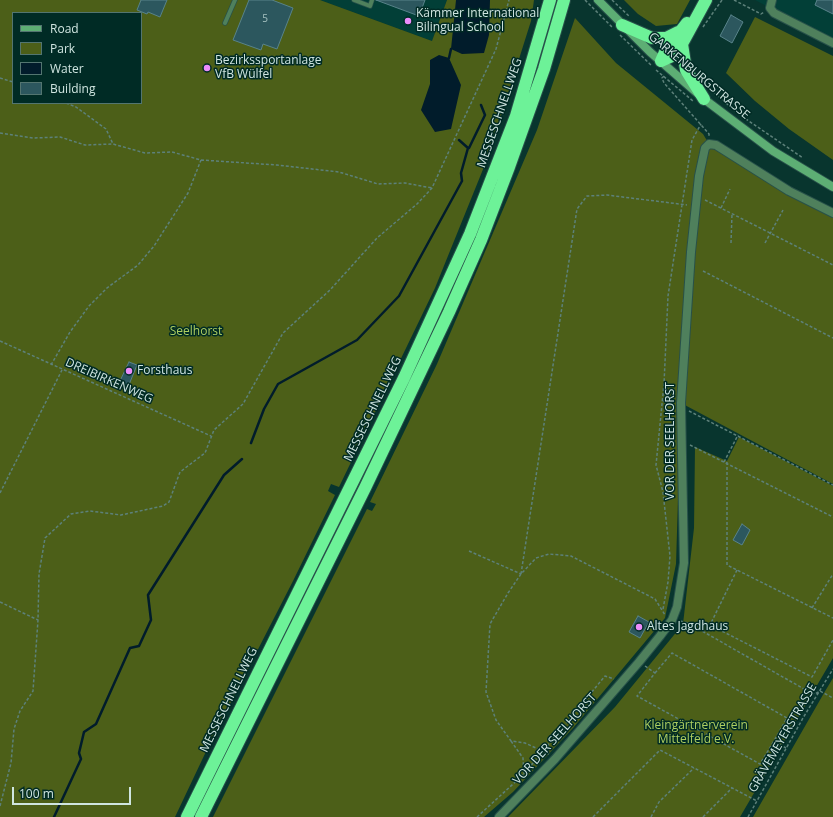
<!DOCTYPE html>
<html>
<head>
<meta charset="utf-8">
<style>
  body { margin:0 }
  #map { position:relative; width:833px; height:817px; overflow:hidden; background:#08352e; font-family:"Open Sans",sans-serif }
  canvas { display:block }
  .legend { position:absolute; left:12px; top:12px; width:130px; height:92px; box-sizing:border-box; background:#002b25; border:1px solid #537570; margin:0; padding:5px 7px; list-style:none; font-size:12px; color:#cfe5e0 }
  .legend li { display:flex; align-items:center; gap:8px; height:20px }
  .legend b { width:20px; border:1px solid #537570 }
  .scale { position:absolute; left:12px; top:787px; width:119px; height:18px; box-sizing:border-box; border:2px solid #cfe5e0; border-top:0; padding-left:5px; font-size:12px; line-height:14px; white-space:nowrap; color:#cfe5e0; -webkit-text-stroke:3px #002b25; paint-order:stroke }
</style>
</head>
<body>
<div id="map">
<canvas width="833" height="817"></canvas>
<ul class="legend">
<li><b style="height:5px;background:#5dae74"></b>Road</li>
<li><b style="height:11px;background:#4c5f18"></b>Park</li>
<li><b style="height:11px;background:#011c2b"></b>Water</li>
<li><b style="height:11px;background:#2c575e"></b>Building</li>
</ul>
<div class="scale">100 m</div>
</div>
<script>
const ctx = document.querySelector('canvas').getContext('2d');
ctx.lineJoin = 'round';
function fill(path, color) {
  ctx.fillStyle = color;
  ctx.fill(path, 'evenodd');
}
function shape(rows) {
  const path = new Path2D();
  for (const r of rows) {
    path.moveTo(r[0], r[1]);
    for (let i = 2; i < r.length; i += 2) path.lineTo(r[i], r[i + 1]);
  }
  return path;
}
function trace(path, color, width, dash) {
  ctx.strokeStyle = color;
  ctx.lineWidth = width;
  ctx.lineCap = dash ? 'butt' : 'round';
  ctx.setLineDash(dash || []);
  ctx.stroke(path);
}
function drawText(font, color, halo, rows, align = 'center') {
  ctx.font = font + ' "Open Sans",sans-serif';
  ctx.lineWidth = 3;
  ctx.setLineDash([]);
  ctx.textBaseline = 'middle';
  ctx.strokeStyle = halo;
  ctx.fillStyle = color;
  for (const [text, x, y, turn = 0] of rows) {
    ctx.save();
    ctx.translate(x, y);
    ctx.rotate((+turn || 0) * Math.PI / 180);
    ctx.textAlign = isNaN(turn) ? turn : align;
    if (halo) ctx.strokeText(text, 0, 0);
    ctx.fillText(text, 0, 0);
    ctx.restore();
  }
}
fill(shape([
  [320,0,447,0,432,41],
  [755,0,833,0,833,41]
]), '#023f37');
fill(shape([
  [0,0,320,0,432,41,447,0,534,0,531,21,488,157,435,288,339,487,331,484,328,491,335,495,293,581,211,741,175,817,0,817],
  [13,13,141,13,141,103,13,103],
  [624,0,690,0,677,24,656,26,638,14],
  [755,17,833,56,833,160,789,129,755,101,726,73],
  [575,18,616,63,703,134,709,144,833,213,833,484,681,403,676,564,665,618,573,728,513,792,484,817,213,817,367,509,372,511,376,504,370,502,437,364,537,130],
  [739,437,833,486,833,658,740,817,508,817,615,707,683,624,694,528,695,447,727,461],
  [833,678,833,817,753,817,824,693]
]), '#4c5f18');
fill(shape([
  [456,0,490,0,489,35,484,53,462,54,451,49],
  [439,55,449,58,461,85,451,129,435,132,421,110,430,84,430,60]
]), '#011c2b');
trace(shape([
  [449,58,451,49],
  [469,148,485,115,481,105],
  [251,443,264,409,278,384,357,340,399,296,462,181,461,173,468,148,459,140],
  [54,817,81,759,79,753,84,732,96,724,130,648,139,646,151,620,148,595,224,475,242,459]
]), '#011c2b', 2.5);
const building = shape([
  [141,0,167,0,160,17,148,12,147,14,137,10,141,0],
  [249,0,272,0,293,8,277,49,263,44,261,50,233,40,249,0],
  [376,0,425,0,419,16,376,0],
  [817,0,833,0,833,14,815,5,817,0],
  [731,15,743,22,732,43,720,36,731,15],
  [129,362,137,365,128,387,119,383,129,362],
  [742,524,750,530,742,545,733,540,742,524],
  [638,616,649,622,640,638,629,632,638,616]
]);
fill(building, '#2c575e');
trace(building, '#58838a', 1);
const lane = shape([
  [354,0,370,6,372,0],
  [225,23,235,0]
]);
const street = shape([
  [772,0,770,8,774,13,833,43],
  [499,817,555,759,639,662,660,636,672,620,677,607,684,563,681,403,691,252,699,176,705,148,709,144,716,145,789,191,833,213]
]);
const secondary = shape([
  [598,0,650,52,704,99,773,151,833,187]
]);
const highway = shape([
  [622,25,652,38,666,38,678,32],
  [682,44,686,70,704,99],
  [661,61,672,56,682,44,706,0],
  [661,61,666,50,687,23],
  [187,817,404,378,470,234,516,116,550,0],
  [201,817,365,488,449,312,481,240,509,167,544,69,564,0]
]);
trace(lane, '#28514a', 5.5);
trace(street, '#28514a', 10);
trace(secondary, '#28514a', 10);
trace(highway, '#28514a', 14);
trace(shape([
  [585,0,612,27],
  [612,0,630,17],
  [734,0,761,14,764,12],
  [703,27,722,0],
  [620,35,652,66],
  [656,70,693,101],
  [664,76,662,78,664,83,709,134,709,136],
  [0,78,13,82],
  [711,90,740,115,803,158],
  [66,103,76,107,106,129,113,144],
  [0,133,33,138,60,137,85,145,113,144,145,153,172,152,201,160,277,165,339,172,378,184,405,183,432,188],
  [705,200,833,265],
  [721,208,730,189],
  [731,243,732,214],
  [765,243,783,210],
  [703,271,833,338],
  [0,341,211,436],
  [51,365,70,332,89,306,107,288,138,265,154,246,188,193,201,160],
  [663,401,672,404],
  [689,411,833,485],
  [690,445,833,517],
  [724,462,738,435],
  [727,462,727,565,833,618],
  [0,493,62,370],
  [469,551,521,574],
  [737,570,710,625,812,677,833,640],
  [521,574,577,209,587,196,607,195,687,205],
  [0,602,38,620],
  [812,608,833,574],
  [663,609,668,582,670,556,663,492,656,465,664,384,668,296,692,140,701,124],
  [680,621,688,623,811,693,815,694,820,691,833,698],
  [645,666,655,673,637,696,760,764,774,741,786,748],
  [655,673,672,653,787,718,774,741],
  [511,741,523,758,524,774],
  [549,754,525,743,511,741,496,720,486,692,490,624,508,593,521,574,536,558,549,554,571,556,655,599,665,615],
  [0,806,11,763,14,729,20,711,33,691,38,620,39,574,45,538,71,514,90,511,121,515,163,506,169,502,180,472,205,453,214,430,243,404,283,333,330,290,377,238,417,204,432,188,496,49,509,0],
  [477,817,524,774,605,676,614,679],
  [593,817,660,750,757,801],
  [651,817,659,802,694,768],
  [703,817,732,788],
  [748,817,803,718,833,669]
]), '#5d817a', 1.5, [3, 2]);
trace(lane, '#4f805c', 4);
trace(street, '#4f805c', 8);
trace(secondary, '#5dae74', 8);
trace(highway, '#6df298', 12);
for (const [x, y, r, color] of [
  [408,21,4,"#ec8cfb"],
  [207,68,4,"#ec8cfb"],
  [129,371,4,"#ec8cfb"],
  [639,627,4,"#ec8cfb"]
]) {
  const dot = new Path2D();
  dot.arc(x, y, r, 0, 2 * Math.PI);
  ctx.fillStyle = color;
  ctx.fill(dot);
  trace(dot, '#002b25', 1.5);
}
drawText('10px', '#a6c2c0', null, [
  ["5",265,19]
]);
drawText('12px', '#cfe5e0', '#002b25', [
  ["Kämmer International",416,14],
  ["Bilingual School",416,28],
  ["Bezirkssportanlage",215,61],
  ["VfB Wülfel",215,75],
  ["Forsthaus",137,371],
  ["Altes Jagdhaus",647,627]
], 'left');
drawText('12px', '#cfe5e0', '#002b25', [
  ["GARKENBURGSTRASSE",699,76,40],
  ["MESSESCHNELLWEG",500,113,-71],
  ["DREIBIRKENWEG",109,381,24],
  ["MESSESCHNELLWEG",373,409,-64],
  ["VOR DER SEELHORST",671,441,-90],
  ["MESSESCHNELLWEG",229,700,-64],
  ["GRÄVEMEYERSTRASSE",783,738,-60],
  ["VOR DER SEELHORST",555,739,-48]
]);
drawText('12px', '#aece60', '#002b25', [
  ["Seelhorst",196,332],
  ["Kleingärtnerverein",696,726],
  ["Mittelfeld e.V.",696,740]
]);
</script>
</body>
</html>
